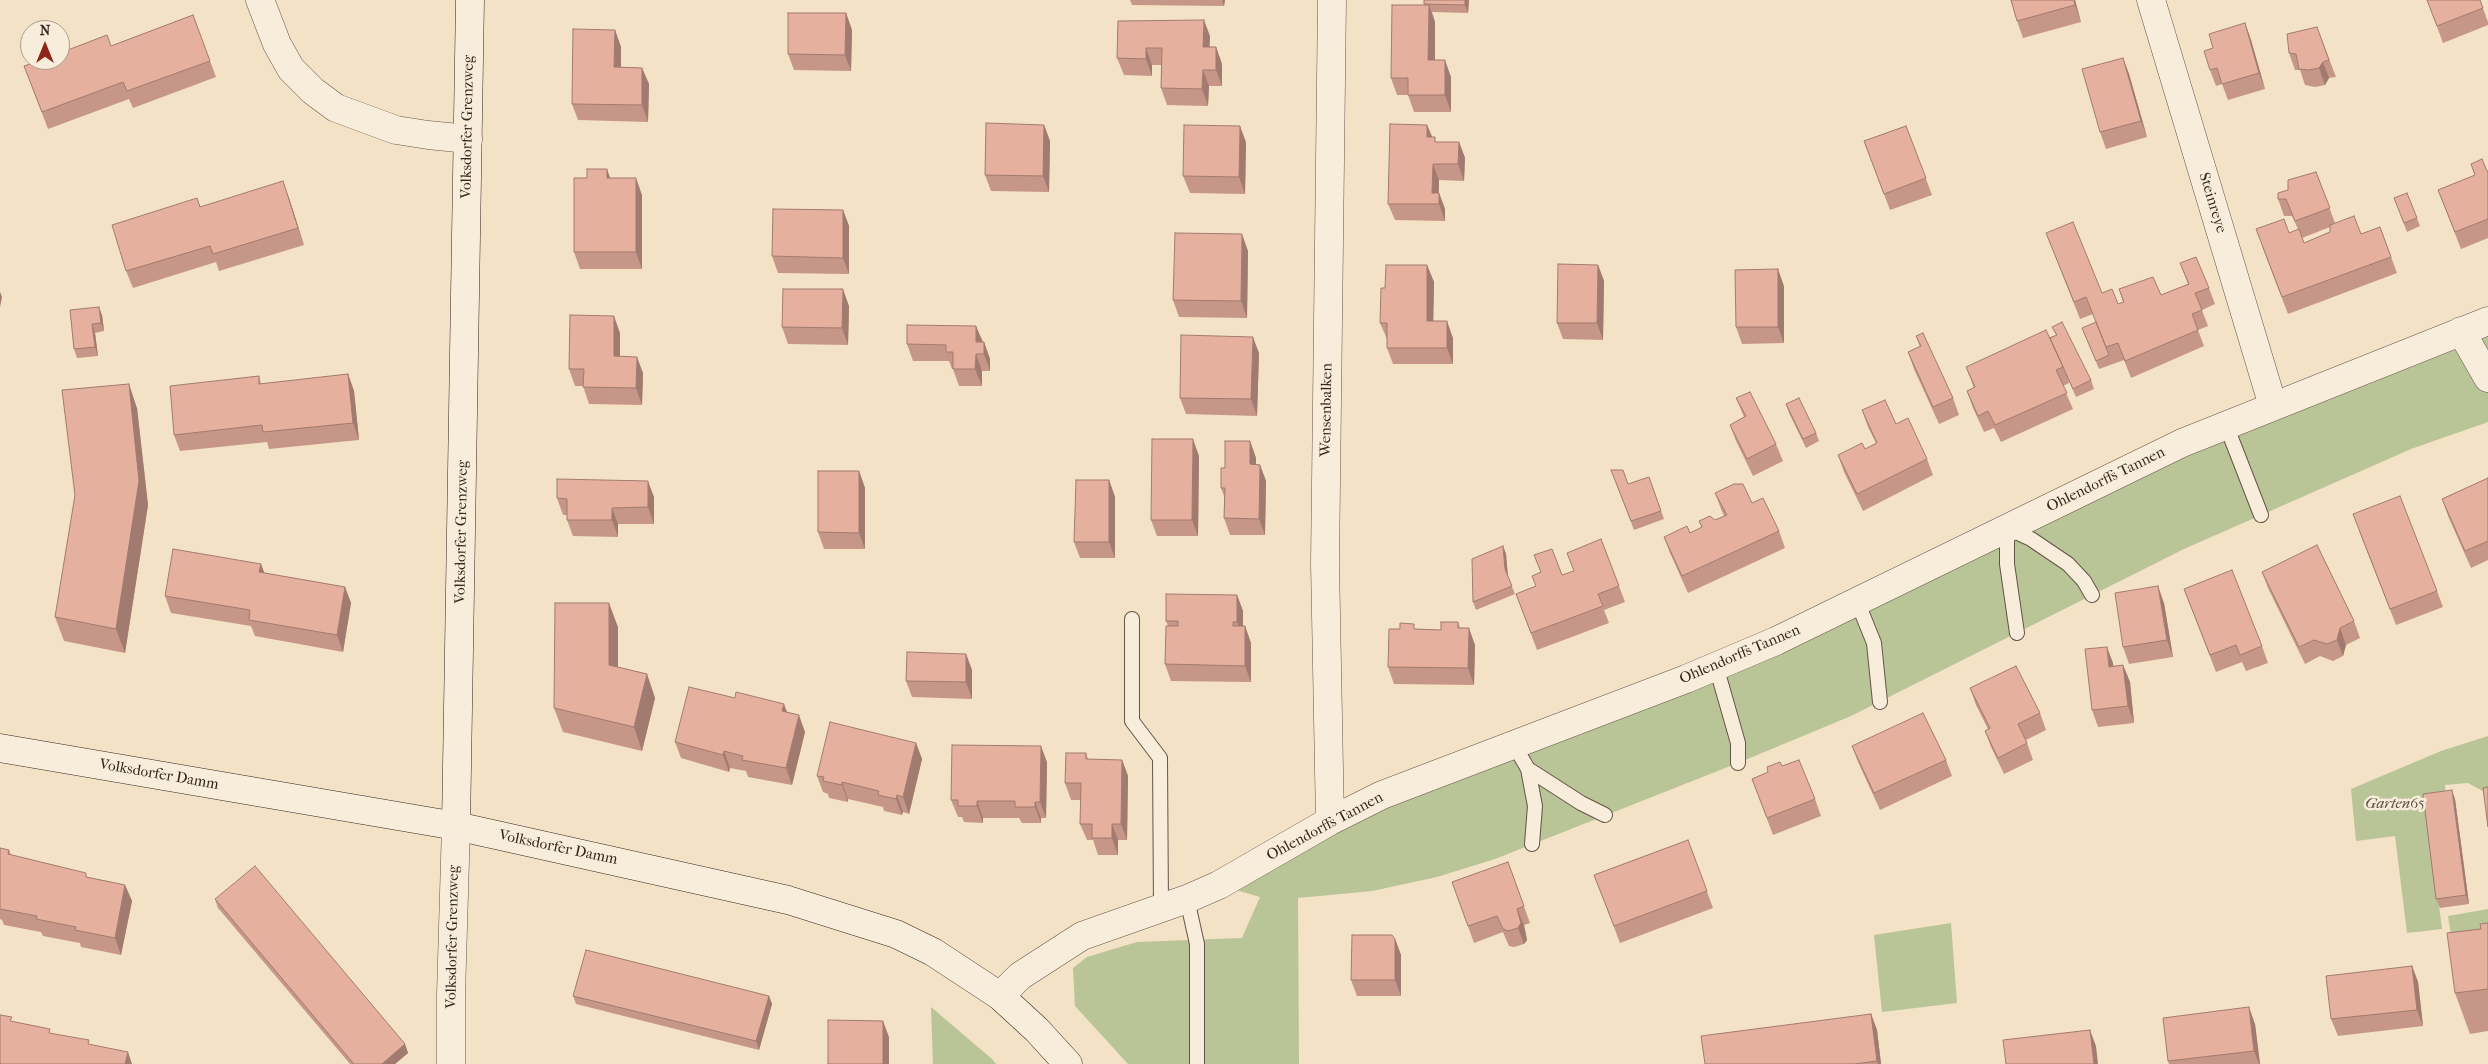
<!DOCTYPE html>
<html>
<head>
<meta charset="utf-8">
<style>
  body { margin:0 }
  #map { position:relative; width:2488px; height:1064px; overflow:hidden; background:#f4e2c6; font-family:"IM FELL French Canon",serif }
  canvas { display:block }
  .north { position:absolute; left:20px; top:20px; width:50px; height:50px; box-sizing:border-box; background:#f8ecda; border:1px solid #aa9d8f; border-radius:50%; rotate:0deg; font-size:14px; font-weight:700; line-height:20px; text-align:center; color:#35261f }
  .north::after { content:''; display:block; margin:auto; width:18px; height:22px; background:#8f2418; clip-path:polygon(50% 0,100% 100%,50% 72%,0 100%) }
</style>
</head>
<body>
<div id="map">
<canvas width="2488" height="1064"></canvas>
<div class="north">N</div>
</div>
<script>
const ctx = document.querySelector('canvas').getContext('2d');
ctx.lineJoin = 'round';
function fill(path, color) {
  ctx.fillStyle = color;
  ctx.fill(path, 'evenodd');
}
function shape(rows) {
  const path = new Path2D();
  for (const r of rows) {
    path.moveTo(r[0], r[1]);
    for (let i = 2; i < r.length; i += 2) path.lineTo(r[i], r[i + 1]);
  }
  return path;
}
function trace(path, color, width, dash) {
  ctx.strokeStyle = color;
  ctx.lineWidth = width;
  ctx.lineCap = dash ? 'butt' : 'round';
  ctx.setLineDash(dash || []);
  ctx.stroke(path);
}
function drawText(font, color, halo, rows, align = 'center') {
  ctx.font = font + ' "IM FELL French Canon",serif';
  ctx.lineWidth = 5;
  ctx.setLineDash([]);
  ctx.textBaseline = 'middle';
  ctx.strokeStyle = halo;
  ctx.fillStyle = color;
  for (const [text, x, y, turn = 0] of rows) {
    ctx.save();
    ctx.translate(x, y);
    ctx.rotate((+turn || 0) * Math.PI / 180);
    ctx.textAlign = isNaN(turn) ? turn : align;
    if (halo) ctx.strokeText(text, 0, 0);
    ctx.fillText(text, 0, 0);
    ctx.restore();
  }
}
fill(shape([
  [2488,321,2488,422,2411,449,2184,549,1851,716,1738,763,1495,859,1437,877,1372,891,1298,898,1299,1064,1128,1064,1075,1006,1073,968,1087,957,1137,942,1242,938,1260,897,1219,885,1330,821],
  [2488,736,2488,794,2468,783,2445,785,2446,800,2426,803,2442,929,2407,933,2395,836,2356,841,2351,789,2441,751],
  [2488,909,2488,942,2453,948,2448,916],
  [1951,923,1957,1003,1882,1012,1874,935],
  [931,1007,992,1059,996,1064,933,1064]
]), '#b9c497');
const lane = shape([
  [2226,425,2261,515],
  [1857,601,1874,643,1880,702],
  [1132,619,1132,721,1160,758,1161,908],
  [2017,633,2007,564,2007,528,2031,539,2068,564,2084,581,2092,595],
  [1716,666,1738,743,1738,763],
  [1514,745,1528,769,1581,803,1605,815],
  [1528,769,1535,806,1532,844],
  [1187,899,1197,944,1197,1064]
]);
const street = shape([
  [260,0,277,44,291,69,313,91,336,108,396,130,428,135,468,139],
  [2151,0,2273,406],
  [2461,331,2488,378],
  [1330,821,1325,563,1332,0],
  [1000,996,1020,976,1082,936,1187,899,1219,885,1330,821,1382,795,1686,679,1776,641,2182,443,2488,321],
  [451,1064,451,995,456,826]
]);
const secondary = shape([
  [0,748,456,826,788,900,896,934,933,952,1000,996,1037,1030,1068,1064],
  [456,826,470,0]
]);
trace(lane, '#655549', 16);
trace(street, '#655549', 29);
trace(secondary, '#35261f', 29);
trace(lane, '#f8ecda', 14);
trace(street, '#f8ecda', 28);
trace(secondary, '#f8ecda', 28);
fill(shape([
  [1130,0,1225,0,1224,6,1132,5],
  [1424,0,1469,0,1468,13,1432,12,1435,22,1435,60,1451,77,1451,112,1414,112,1408,95,1397,95,1391,78,1424,5],
  [2011,0,2075,0,2081,22,2023,38,2017,21],
  [2427,0,2480,0,2488,22,2488,25,2443,43],
  [846,13,852,30,851,71,794,70,788,54],
  [193,15,216,77,133,108,129,99,48,129,24,66,111,46],
  [1118,21,1210,36,1209,47,1216,47,1222,64,1222,86,1209,86,1208,106,1167,105,1161,88,1161,65,1152,65,1152,76,1124,75,1117,58],
  [2245,23,2251,40,2265,89,2228,100,2222,84,2216,86,2210,70,2213,48],
  [2317,27,2336,77,2329,78,2325,85,2315,87,2305,85,2300,70,2295,70,2289,53],
  [615,30,621,47,621,67,642,68,649,84,648,122,578,120,572,104],
  [2123,58,2129,74,2147,137,2106,149,2100,132],
  [1044,125,1050,141,1049,192,991,191,985,175],
  [1427,125,1432,137,1436,142,1459,142,1465,158,1464,181,1439,180,1439,193,1445,209,1445,221,1395,220,1388,204],
  [1906,126,1932,195,1890,210,1864,141],
  [1246,142,1245,194,1190,193,1183,176],
  [2487,171,2488,171,2488,238,2461,249,2438,190],
  [2316,172,2335,223,2361,234,2380,227,2397,273,2288,314,2262,246,2298,229,2292,216,2284,216,2278,199],
  [2330,227,2330,232,2304,243,2302,238],
  [611,178,642,195,642,269,580,269,574,252],
  [2407,193,2420,226,2407,232,2394,198],
  [197,198,200,207,289,198,304,245,219,271,216,262,133,288,126,271],
  [843,210,849,226,849,274,778,273,772,256],
  [2046,233,2102,293,2118,304,2123,302,2119,289,2161,295,2188,284,2180,263,2209,288,2215,304,2202,310,2208,326,2198,330,2204,346,2131,378,2124,360,2099,369,2082,328,2099,329,2093,314,2080,319],
  [1248,251,1247,318,1179,317,1173,300],
  [1427,265,1434,282,1433,321,1453,338,1453,364,1393,364,1387,348,1387,339,1380,323,1385,288],
  [1598,265,1604,281,1603,340,1563,339,1557,323],
  [1784,286,1784,343,1742,344,1736,327],
  [849,306,848,345,788,344,782,327],
  [70,310,102,315,104,331,95,333,98,356,77,358,74,349],
  [976,326,982,342,984,342,990,359,990,371,982,371,982,386,959,386,953,369,952,369,949,361,913,361,907,344],
  [2052,327,2091,380,2094,389,2076,397,2068,379,2069,383,2063,386,2073,409,2001,442,1994,428,1984,432,1973,408,1967,391,1974,388,1966,367,2056,335],
  [620,333,620,356,643,373,642,405,589,404,583,386,575,386,569,369],
  [1916,336,1953,398,1959,415,1939,424,1914,369,1908,352,1920,347],
  [1259,353,1257,416,1186,414,1180,398],
  [348,374,354,391,359,440,269,449,267,442,180,451,174,435,259,376,261,384],
  [1736,398,1776,444,1783,461,1753,476,1736,441,1730,425,1744,417],
  [1786,404,1816,433,1819,441,1806,448,1789,413],
  [137,408,148,505,125,653,64,641,55,617],
  [1862,410,1896,424,1927,459,1933,475,1863,511,1844,472,1838,455,1865,449,1876,443,1868,427],
  [1250,441,1256,458,1256,464,1260,465,1266,481,1265,535,1230,535,1224,518,1224,496,1221,488,1225,468],
  [1199,456,1198,536,1157,536,1151,520],
  [1611,470,1628,484,1649,477,1664,519,1634,530],
  [859,471,865,488,865,549,824,549,818,532],
  [2488,478,2488,560,2471,568,2448,516,2442,499],
  [1109,480,1115,497,1115,558,1080,558,1074,542],
  [1715,493,1752,503,1779,531,1785,548,1688,593,1670,553,1664,537,1690,533,1702,528,1699,521,1715,520,1724,516,1721,509],
  [654,497,654,524,618,524,618,537,573,536,567,520,567,515,563,515,557,498],
  [2359,531,2437,591,2443,607,2396,625],
  [1601,539,1625,602,1604,610,1609,623,1537,650,1516,594,1536,586,1541,572,1534,555,1562,575,1574,571],
  [1503,546,1506,554,1508,577,1515,594,1476,610,1473,602],
  [261,564,264,573,345,587,351,603,343,652,255,636,251,626,171,613,165,596],
  [2262,572,2354,621,2360,638,2346,645,2343,656,2333,661,2320,656,2305,664,2268,588],
  [2184,589,2262,646,2268,663,2246,671,2242,662,2216,672],
  [1237,595,1243,611,1243,626,1245,626,1251,643,1251,682,1171,681,1165,664,1168,626,1166,621],
  [2164,603,2173,657,2129,664,2123,647],
  [1458,622,1460,628,1475,645,1474,685,1394,684,1388,667,1400,629,1416,629,1441,630],
  [618,627,618,667,647,674,655,698,642,751,563,732,554,708],
  [966,654,972,670,972,699,912,697,906,681],
  [2113,663,2113,666,2123,665,2130,682,2134,723,2098,727,2092,710],
  [1970,688,2040,713,2046,730,2026,740,2033,760,2004,774,1991,747,1985,731,1988,729,1976,705],
  [787,712,805,732,792,785,748,777,746,771,730,768,729,772,681,758,675,742],
  [916,743,922,759,909,814,903,812,902,815,884,811,883,807,848,799,848,802,829,798,828,794,823,792,817,776],
  [1852,746,1946,760,1952,776,1880,810,1858,762],
  [1086,753,1088,759,1122,760,1128,776,1127,840,1118,840,1118,855,1098,855,1093,840,1087,840,1080,824,1081,800,1071,800,1065,783],
  [1047,762,1046,818,1041,818,1041,823,1022,823,1019,818,983,818,983,823,964,822,962,817,958,817,951,800],
  [1782,766,1815,799,1821,816,1773,835,1752,779],
  [2455,799,2469,904,2440,908,2436,899],
  [1688,840,1713,908,1620,943,1594,875],
  [0,848,9,850,11,855,88,877,125,885,132,901,121,955,81,947,80,943,43,936,41,932,4,925,2,920,0,919],
  [1508,862,1530,923,1524,925,1527,940,1524,944,1514,947,1509,946,1503,932,1474,943,1452,882],
  [215,899,405,1044,408,1053,395,1064,350,1064,218,908],
  [2488,923,2488,1031,2470,1034,2455,993,2481,929],
  [1395,939,1401,955,1401,996,1357,996,1351,980],
  [2412,966,2418,982,2423,1026,2338,1036,2331,1019],
  [573,996,769,996,772,1004,759,1050,576,1004],
  [1871,1014,1877,1030,1881,1064,1705,1064],
  [2255,1024,2260,1064,2169,1064,2168,1061]
]), '#c69789');
fill(shape([
  [1222,0,1225,0,1224,6],
  [1465,0,1469,0,1468,13,1465,5],
  [2074,0,2075,0,2081,22,2075,5],
  [1429,5,1435,22,1435,77,1428,60],
  [846,13,852,30,851,71,845,55],
  [1204,20,1210,36,1209,63,1203,47],
  [2245,23,2251,40,2265,89,2259,73],
  [615,30,621,47,621,84,614,67],
  [1216,47,1222,64,1222,86,1216,70],
  [1146,48,1152,65,1152,76,1146,59],
  [2123,58,2129,74,2147,137,2141,121],
  [1445,60,1451,77,1451,112,1445,95],
  [2323,62,2329,78,2325,85,2319,68],
  [642,68,649,84,648,122,642,105],
  [1203,70,1209,86,1208,106,1202,89],
  [1044,125,1050,141,1049,192,1043,176],
  [1427,125,1434,141,1427,137],
  [1240,126,1246,142,1245,194,1239,177],
  [1459,142,1465,158,1464,181,1458,164],
  [1433,164,1439,180,1438,204,1432,193],
  [607,169,613,186,607,178],
  [636,178,642,195,642,269,636,252],
  [283,181,289,198,304,245,298,228],
  [1439,193,1445,209,1445,221,1439,204],
  [843,210,849,226,849,274,843,258],
  [1242,234,1248,251,1247,318,1241,301],
  [1427,265,1434,282,1433,338,1427,321],
  [1598,265,1604,281,1603,340,1597,323],
  [1778,269,1784,286,1784,343,1778,327],
  [843,289,849,306,848,345,842,328],
  [0,292,2,297,0,307],
  [99,307,102,315,104,331,101,323],
  [614,316,620,333,620,373,614,356],
  [1447,321,1453,338,1453,364,1447,348],
  [92,324,95,333,98,356,95,347],
  [976,326,983,342,976,342],
  [1253,337,1259,353,1257,416,1251,399],
  [984,342,990,359,990,371,984,354],
  [976,354,982,371,982,386,975,369],
  [637,357,643,373,642,405,636,388],
  [348,374,354,391,359,440,353,423],
  [129,384,137,408,148,505,125,653,116,629],
  [1193,439,1199,456,1198,536,1192,520],
  [1250,441,1256,458,1256,481,1250,464],
  [1260,465,1266,481,1265,535,1259,519],
  [859,471,865,488,865,549,859,533],
  [1109,480,1115,497,1115,558,1109,542],
  [648,481,654,497,654,524,648,507],
  [612,508,618,524,618,537,612,520],
  [1503,546,1506,554,1508,578,1505,569],
  [261,564,267,580,259,572],
  [2158,586,2164,603,2173,657,2167,640],
  [345,587,351,603,343,652,337,635],
  [1237,595,1243,611,1243,638,1237,622],
  [609,603,618,627,618,689,609,665],
  [1245,626,1251,643,1251,682,1245,666],
  [1469,628,1475,645,1474,685,1468,668],
  [2340,628,2346,645,2343,656,2337,640],
  [2107,647,2113,663,2115,683,2109,667],
  [966,654,972,670,972,699,966,682],
  [2123,665,2130,682,2134,723,2128,706],
  [647,674,655,698,642,751,634,727],
  [784,704,790,720,782,711],
  [799,715,805,732,792,785,786,768],
  [916,743,922,759,909,814,903,797],
  [1041,746,1047,762,1046,818,1040,802],
  [724,751,730,768,729,772,723,755],
  [1122,760,1128,776,1127,840,1121,824],
  [842,782,848,799,848,802,842,785],
  [2452,790,2455,799,2469,904,2466,895],
  [897,795,903,812,902,815,896,799],
  [977,801,983,818,983,823,977,806],
  [1035,802,1041,818,1041,823,1035,807],
  [1112,824,1118,840,1118,855,1112,838],
  [125,885,132,901,121,955,115,938],
  [1517,909,1524,925,1527,940,1524,944,1518,928],
  [1395,939,1401,955,1401,996,1395,980],
  [2412,966,2418,982,2423,1026,2417,1010],
  [769,996,772,1004,759,1050,756,1041],
  [2249,1007,2255,1024,2260,1064,2259,1064,2254,1051],
  [1871,1014,1877,1030,1881,1064,1878,1064,1877,1061],
  [883,1021,889,1037,889,1064,883,1064],
  [2090,1030,2096,1046,2098,1064,2094,1064],
  [405,1044,408,1053,395,1064,382,1064],
  [128,1052,132,1064,125,1064]
]), '#a17b6f');
const building = shape([
  [1424,0,1465,0,1465,5,1424,4,1424,0],
  [2011,0,2074,0,2075,5,2017,21,2011,0],
  [2427,0,2480,0,2483,8,2437,26,2427,0],
  [1392,5,1429,5,1428,60,1445,60,1445,95,1408,95,1408,78,1391,78,1392,5],
  [788,13,846,13,845,55,788,54,788,13],
  [193,15,210,61,127,91,123,82,42,112,24,66,41,60,60,60,60,53,107,35,111,46,193,15],
  [1204,20,1203,47,1216,47,1216,70,1203,70,1202,89,1161,88,1162,48,1146,48,1146,59,1117,58,1118,21,1204,20],
  [2245,23,2259,73,2222,84,2217,68,2210,70,2204,51,2213,48,2209,34,2245,23],
  [2317,27,2329,60,2323,62,2319,68,2309,70,2299,69,2296,54,2289,53,2287,34,2317,27],
  [573,29,615,30,614,67,642,68,642,105,572,104,573,29],
  [2123,58,2141,121,2100,132,2082,69,2123,58],
  [986,123,1044,125,1043,176,985,175,986,123],
  [1390,124,1427,125,1427,137,1435,137,1435,142,1459,142,1458,164,1433,164,1432,193,1439,193,1439,204,1388,204,1390,124],
  [1184,125,1240,126,1239,177,1183,176,1184,125],
  [1906,126,1926,178,1884,194,1864,141,1906,126],
  [2482,159,2487,171,2488,171,2488,219,2455,232,2438,190,2475,175,2471,164,2482,159],
  [587,169,607,169,607,178,636,178,636,252,574,252,574,178,587,178,587,169],
  [2316,172,2330,208,2295,221,2286,199,2278,199,2278,193,2288,190,2288,180,2316,172],
  [283,181,298,228,213,254,210,246,126,271,112,225,197,198,200,207,283,181],
  [2407,193,2417,218,2404,223,2394,198,2407,193],
  [773,209,843,210,843,258,772,256,773,209],
  [2354,216,2361,234,2380,227,2391,257,2282,297,2256,229,2284,219,2289,233,2299,229,2304,243,2330,232,2330,225,2354,216],
  [2073,222,2102,293,2112,289,2118,304,2124,302,2119,289,2153,277,2161,295,2189,284,2180,263,2196,257,2209,288,2195,293,2202,310,2192,314,2198,330,2125,361,2118,343,2106,347,2086,297,2074,302,2046,233,2073,222],
  [1175,233,1242,234,1241,301,1173,300,1175,233],
  [1558,264,1598,265,1597,323,1557,323,1558,264],
  [1386,265,1427,265,1427,321,1447,321,1447,348,1387,348,1387,323,1380,323,1381,288,1385,288,1386,265],
  [1778,269,1778,327,1736,327,1735,270,1778,269],
  [783,289,843,289,842,328,782,327,783,289],
  [99,307,101,323,92,324,95,347,74,349,70,310,99,307],
  [570,315,614,316,614,356,637,357,636,388,583,387,584,369,569,369,570,315],
  [2062,322,2091,380,2073,389,2050,338,2057,335,2052,327,2062,322],
  [2096,322,2109,355,2096,361,2082,328,2096,322],
  [907,325,976,326,976,342,984,342,984,354,976,354,975,369,953,369,953,352,946,352,946,345,907,344,907,325],
  [2046,330,2063,367,2056,370,2067,393,1995,425,1988,411,1978,416,1967,391,1975,387,1966,367,2046,330],
  [1923,333,1953,398,1933,407,1908,352,1921,346,1916,336,1923,333],
  [1181,335,1253,337,1251,399,1180,398,1181,335],
  [348,374,353,423,263,432,262,425,174,435,170,386,259,376,259,384,348,374],
  [129,384,139,481,116,629,55,617,75,495,62,390,129,384],
  [1750,392,1776,444,1747,459,1730,425,1746,416,1736,398,1750,392],
  [1799,398,1816,433,1803,439,1786,404,1799,398],
  [1885,400,1896,424,1908,418,1927,459,1857,494,1838,455,1862,443,1865,449,1877,443,1862,410,1885,400],
  [1152,439,1193,439,1192,520,1151,520,1152,439],
  [1225,441,1250,441,1250,464,1260,465,1259,519,1224,518,1225,488,1221,488,1221,468,1225,468,1225,441],
  [1611,470,1623,470,1628,484,1649,477,1661,511,1631,521,1611,470],
  [818,471,859,471,859,533,818,532,818,471],
  [2488,478,2488,541,2465,551,2442,499,2488,478],
  [557,479,648,481,648,507,612,508,612,520,567,520,567,499,557,498,557,479],
  [1076,480,1109,480,1109,542,1074,542,1076,480],
  [1734,484,1743,484,1752,503,1763,498,1779,531,1682,576,1664,537,1687,526,1690,533,1702,527,1699,521,1710,516,1715,520,1727,515,1715,493,1734,484],
  [2400,496,2437,591,2390,609,2353,514,2400,496],
  [1601,539,1619,586,1598,594,1603,606,1531,633,1516,594,1536,586,1532,576,1541,572,1534,555,1552,549,1562,575,1574,571,1567,553,1601,539],
  [2317,545,2354,621,2340,628,2337,640,2327,644,2314,640,2299,647,2262,572,2317,545],
  [1503,546,1505,569,1512,586,1473,602,1472,559,1503,546],
  [173,549,261,564,259,572,345,587,337,635,249,620,250,610,165,596,173,549],
  [2232,570,2262,646,2240,655,2236,645,2210,655,2184,589,2232,570],
  [2158,586,2167,640,2123,647,2115,593,2158,586],
  [1166,594,1237,595,1237,622,1233,622,1233,626,1245,626,1245,666,1165,664,1166,626,1178,626,1178,621,1166,621,1166,594],
  [555,603,609,603,609,665,647,674,634,727,554,708,555,603],
  [1441,622,1458,622,1458,628,1469,628,1468,668,1388,667,1389,629,1400,629,1400,623,1414,624,1414,629,1441,630,1441,622],
  [2107,647,2109,667,2123,665,2128,706,2092,710,2085,649,2107,647],
  [907,652,966,654,966,682,906,681,907,652],
  [2016,666,2040,713,2018,724,2027,743,1998,758,1985,731,1990,728,1970,688,2016,666],
  [689,687,735,698,736,692,784,704,782,711,799,715,786,768,742,760,743,756,724,751,723,755,675,742,689,687],
  [1923,713,1946,760,1874,793,1852,746,1923,713],
  [830,722,916,743,903,797,897,795,896,799,878,795,879,791,842,782,842,785,823,781,824,777,817,776,830,722],
  [952,745,1041,746,1040,802,1035,802,1035,807,1015,807,1015,801,977,801,977,806,958,806,958,800,951,800,952,745],
  [1066,753,1086,753,1086,759,1122,760,1121,824,1112,824,1112,838,1092,838,1092,824,1080,824,1081,783,1065,783,1066,753],
  [1799,760,1815,799,1767,818,1752,779,1768,772,1767,767,1780,762,1782,766,1799,760],
  [2488,787,2488,827,2483,788,2488,787],
  [2452,790,2466,895,2436,899,2423,794,2452,790],
  [1688,840,1707,891,1614,926,1594,875,1688,840],
  [0,848,9,850,8,854,86,873,86,877,125,885,115,938,75,930,76,927,36,919,37,916,0,909,0,848],
  [1508,862,1524,906,1517,909,1521,923,1518,928,1508,931,1503,929,1497,916,1468,926,1452,882,1508,862],
  [255,866,405,1044,382,1064,354,1064,215,899,255,866],
  [2488,923,2488,989,2455,993,2447,933,2481,929,2480,924,2488,923],
  [1352,935,1392,935,1395,939,1395,980,1351,980,1352,935],
  [586,950,769,996,756,1041,573,996,586,950],
  [2412,966,2417,1010,2331,1019,2326,976,2412,966],
  [2249,1007,2254,1051,2168,1061,2163,1018,2249,1007],
  [1871,1014,1877,1061,1854,1064,1705,1064,1701,1036,1871,1014],
  [0,1015,12,1017,10,1021,50,1029,49,1033,89,1040,88,1044,128,1052,125,1064,0,1064,0,1015],
  [828,1020,883,1021,883,1064,828,1064,828,1020],
  [2090,1030,2094,1064,2006,1064,2003,1040,2090,1030]
]);
fill(building, '#e6b09f');
trace(building, '#a17b6f', 1);
drawText('15px', '#35261f', '#f8ecda', [
  ["Volksdorfer Grenzweg",468,127,-89],
  ["Steinreye",2212,203,73],
  ["Wensenbalken",1327,410,-89],
  ["Ohlendorffs Tannen",2106,480,-26],
  ["Volksdorfer Grenzweg",462,532,-89],
  ["Ohlendorffs Tannen",1740,655,-23],
  ["Volksdorfer Damm",159,775,10],
  ["Ohlendorffs Tannen",1325,827,-28],
  ["Volksdorfer Damm",558,848,12],
  ["Volksdorfer Grenzweg",453,937,-89]
]);
drawText('italic 15px', '#564e3d', '#f8ecda', [
  ["Garten65",2395,804]
]);
</script>
</body>
</html>
